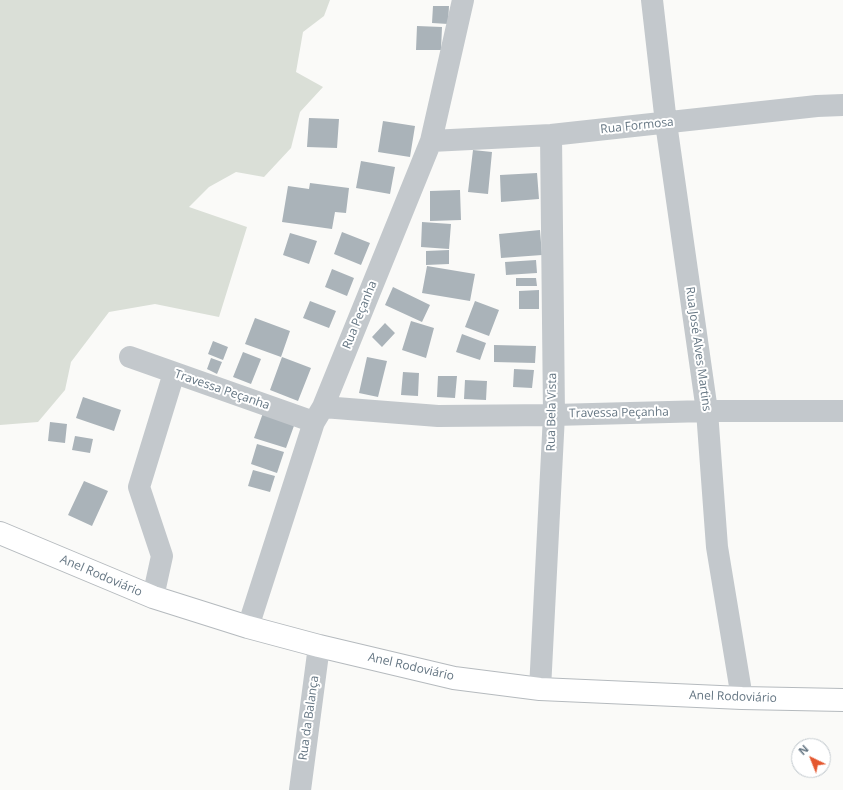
<!DOCTYPE html>
<html>
<head>
<meta charset="utf-8">
<style>
  body { margin:0 }
  #map { position:relative; width:843px; height:790px; overflow:hidden; background:#fafaf8; font-family:"Open Sans",sans-serif }
  canvas { display:block }
  .north { position:absolute; left:791px; top:738px; width:40px; height:40px; box-sizing:border-box; background:#fff; border:1px solid #c1c8cd; border-radius:50%; rotate:317deg; font-size:11px; font-weight:700; line-height:16px; text-align:center; color:#657683 }
  .north::after { content:''; display:block; margin:auto; width:14px; height:18px; background:#e4572e; clip-path:polygon(50% 0,100% 100%,50% 72%,0 100%) }
</style>
</head>
<body>
<div id="map">
<canvas width="843" height="790"></canvas>
<div class="north">N</div>
</div>
<script>
const ctx = document.querySelector('canvas').getContext('2d');
ctx.lineJoin = 'round';
function fill(path, color) {
  ctx.fillStyle = color;
  ctx.fill(path, 'evenodd');
}
function shape(rows) {
  const path = new Path2D();
  for (const r of rows) {
    path.moveTo(r[0], r[1]);
    for (let i = 2; i < r.length; i += 2) path.lineTo(r[i], r[i + 1]);
  }
  return path;
}
function trace(path, color, width, dash) {
  ctx.strokeStyle = color;
  ctx.lineWidth = width;
  ctx.lineCap = dash ? 'butt' : 'round';
  ctx.setLineDash(dash || []);
  ctx.stroke(path);
}
function drawText(font, color, halo, rows, align = 'center') {
  ctx.font = font + ' "Open Sans",sans-serif';
  ctx.lineWidth = 4;
  ctx.setLineDash([]);
  ctx.textBaseline = 'middle';
  ctx.strokeStyle = halo;
  ctx.fillStyle = color;
  for (const [text, x, y, turn = 0] of rows) {
    ctx.save();
    ctx.translate(x, y);
    ctx.rotate((+turn || 0) * Math.PI / 180);
    ctx.textAlign = isNaN(turn) ? turn : align;
    if (halo) ctx.strokeText(text, 0, 0);
    ctx.fillText(text, 0, 0);
    ctx.restore();
  }
}
fill(shape([
  [0,0,330,0,324,16,303,32,296,72,323,87,300,112,291,148,264,177,236,172,209,187,189,207,247,227,219,317,155,304,109,312,71,362,65,390,38,422,0,425]
]), '#dadfd7');
fill(shape([
  [433,6,449,6,448,24,432,23],
  [417,26,442,27,441,50,416,50],
  [309,118,339,119,337,148,307,147],
  [383,121,415,126,410,157,378,152],
  [473,150,492,152,488,194,468,192],
  [361,161,395,167,390,194,356,188],
  [537,173,539,199,501,202,500,175],
  [310,183,349,188,346,213,335,212,332,229,282,222,288,186,309,189],
  [460,190,461,220,430,221,430,191],
  [422,222,451,224,449,249,421,247],
  [540,230,542,255,501,258,499,234],
  [342,232,370,243,361,265,334,254],
  [290,233,317,241,309,264,283,255],
  [449,250,449,264,426,265,426,251],
  [536,260,537,273,506,275,505,262],
  [427,266,475,274,470,301,422,293],
  [332,269,354,278,347,296,325,287],
  [516,278,536,278,537,286,516,286],
  [393,287,430,305,422,322,385,305],
  [539,290,539,309,519,309,519,291],
  [310,301,336,311,329,328,303,318],
  [475,301,499,310,489,336,465,327],
  [255,318,290,331,281,357,245,344],
  [411,321,434,328,426,358,402,350],
  [385,323,395,333,382,347,372,337],
  [462,334,486,343,480,360,456,352],
  [213,341,228,347,223,360,208,354],
  [494,345,536,346,535,363,494,362],
  [243,352,261,359,251,384,233,377],
  [282,357,311,368,298,401,270,390],
  [367,357,387,361,378,397,359,393],
  [211,358,222,362,217,374,207,369],
  [514,369,534,370,532,388,513,387],
  [403,372,419,373,418,396,401,395],
  [438,376,457,376,455,398,437,397],
  [465,380,487,381,486,400,464,399],
  [83,397,121,410,114,431,76,418],
  [263,413,295,423,286,448,254,438],
  [50,422,67,424,65,443,48,441],
  [75,436,93,439,90,453,72,450],
  [257,444,284,452,277,473,251,464],
  [253,470,275,476,270,492,248,486],
  [84,481,108,491,92,526,68,515]
]), '#aab3b9');
const major = shape([
  [0,533,153,597,248,627,319,646,454,678,540,689,742,698,843,700]
]);
trace(major, '#b5babe', 24);
trace(shape([
  [652,0,666,123,707,411,717,547,742,698],
  [431,141,551,135,817,106,843,105],
  [130,357,314,422],
  [323,407,438,416,554,415,707,411,843,411],
  [153,597,162,556,139,487,174,373],
  [248,627,314,422,323,407,431,141,463,0],
  [540,689,554,415,551,135],
  [300,790,319,646]
]), '#c3c8cc', 22);
trace(major, '#fff', 22);
drawText('12px', '#657683', '#fff', [
  ["Rua Formosa",637,126,-6],
  ["Rua Peçanha",360,315,-68],
  ["Rua José Alves Martins",698,349,82],
  ["Travessa Peçanha",222,390,19],
  ["Rua Bela Vista",552,412,-89],
  ["Travessa Peçanha",619,413,-1],
  ["Anel Rodoviário",101,576,23],
  ["Anel Rodoviário",411,667,13],
  ["Anel Rodoviário",733,697,2],
  ["Rua da Balança",309,718,-82]
]);
</script>
</body>
</html>
